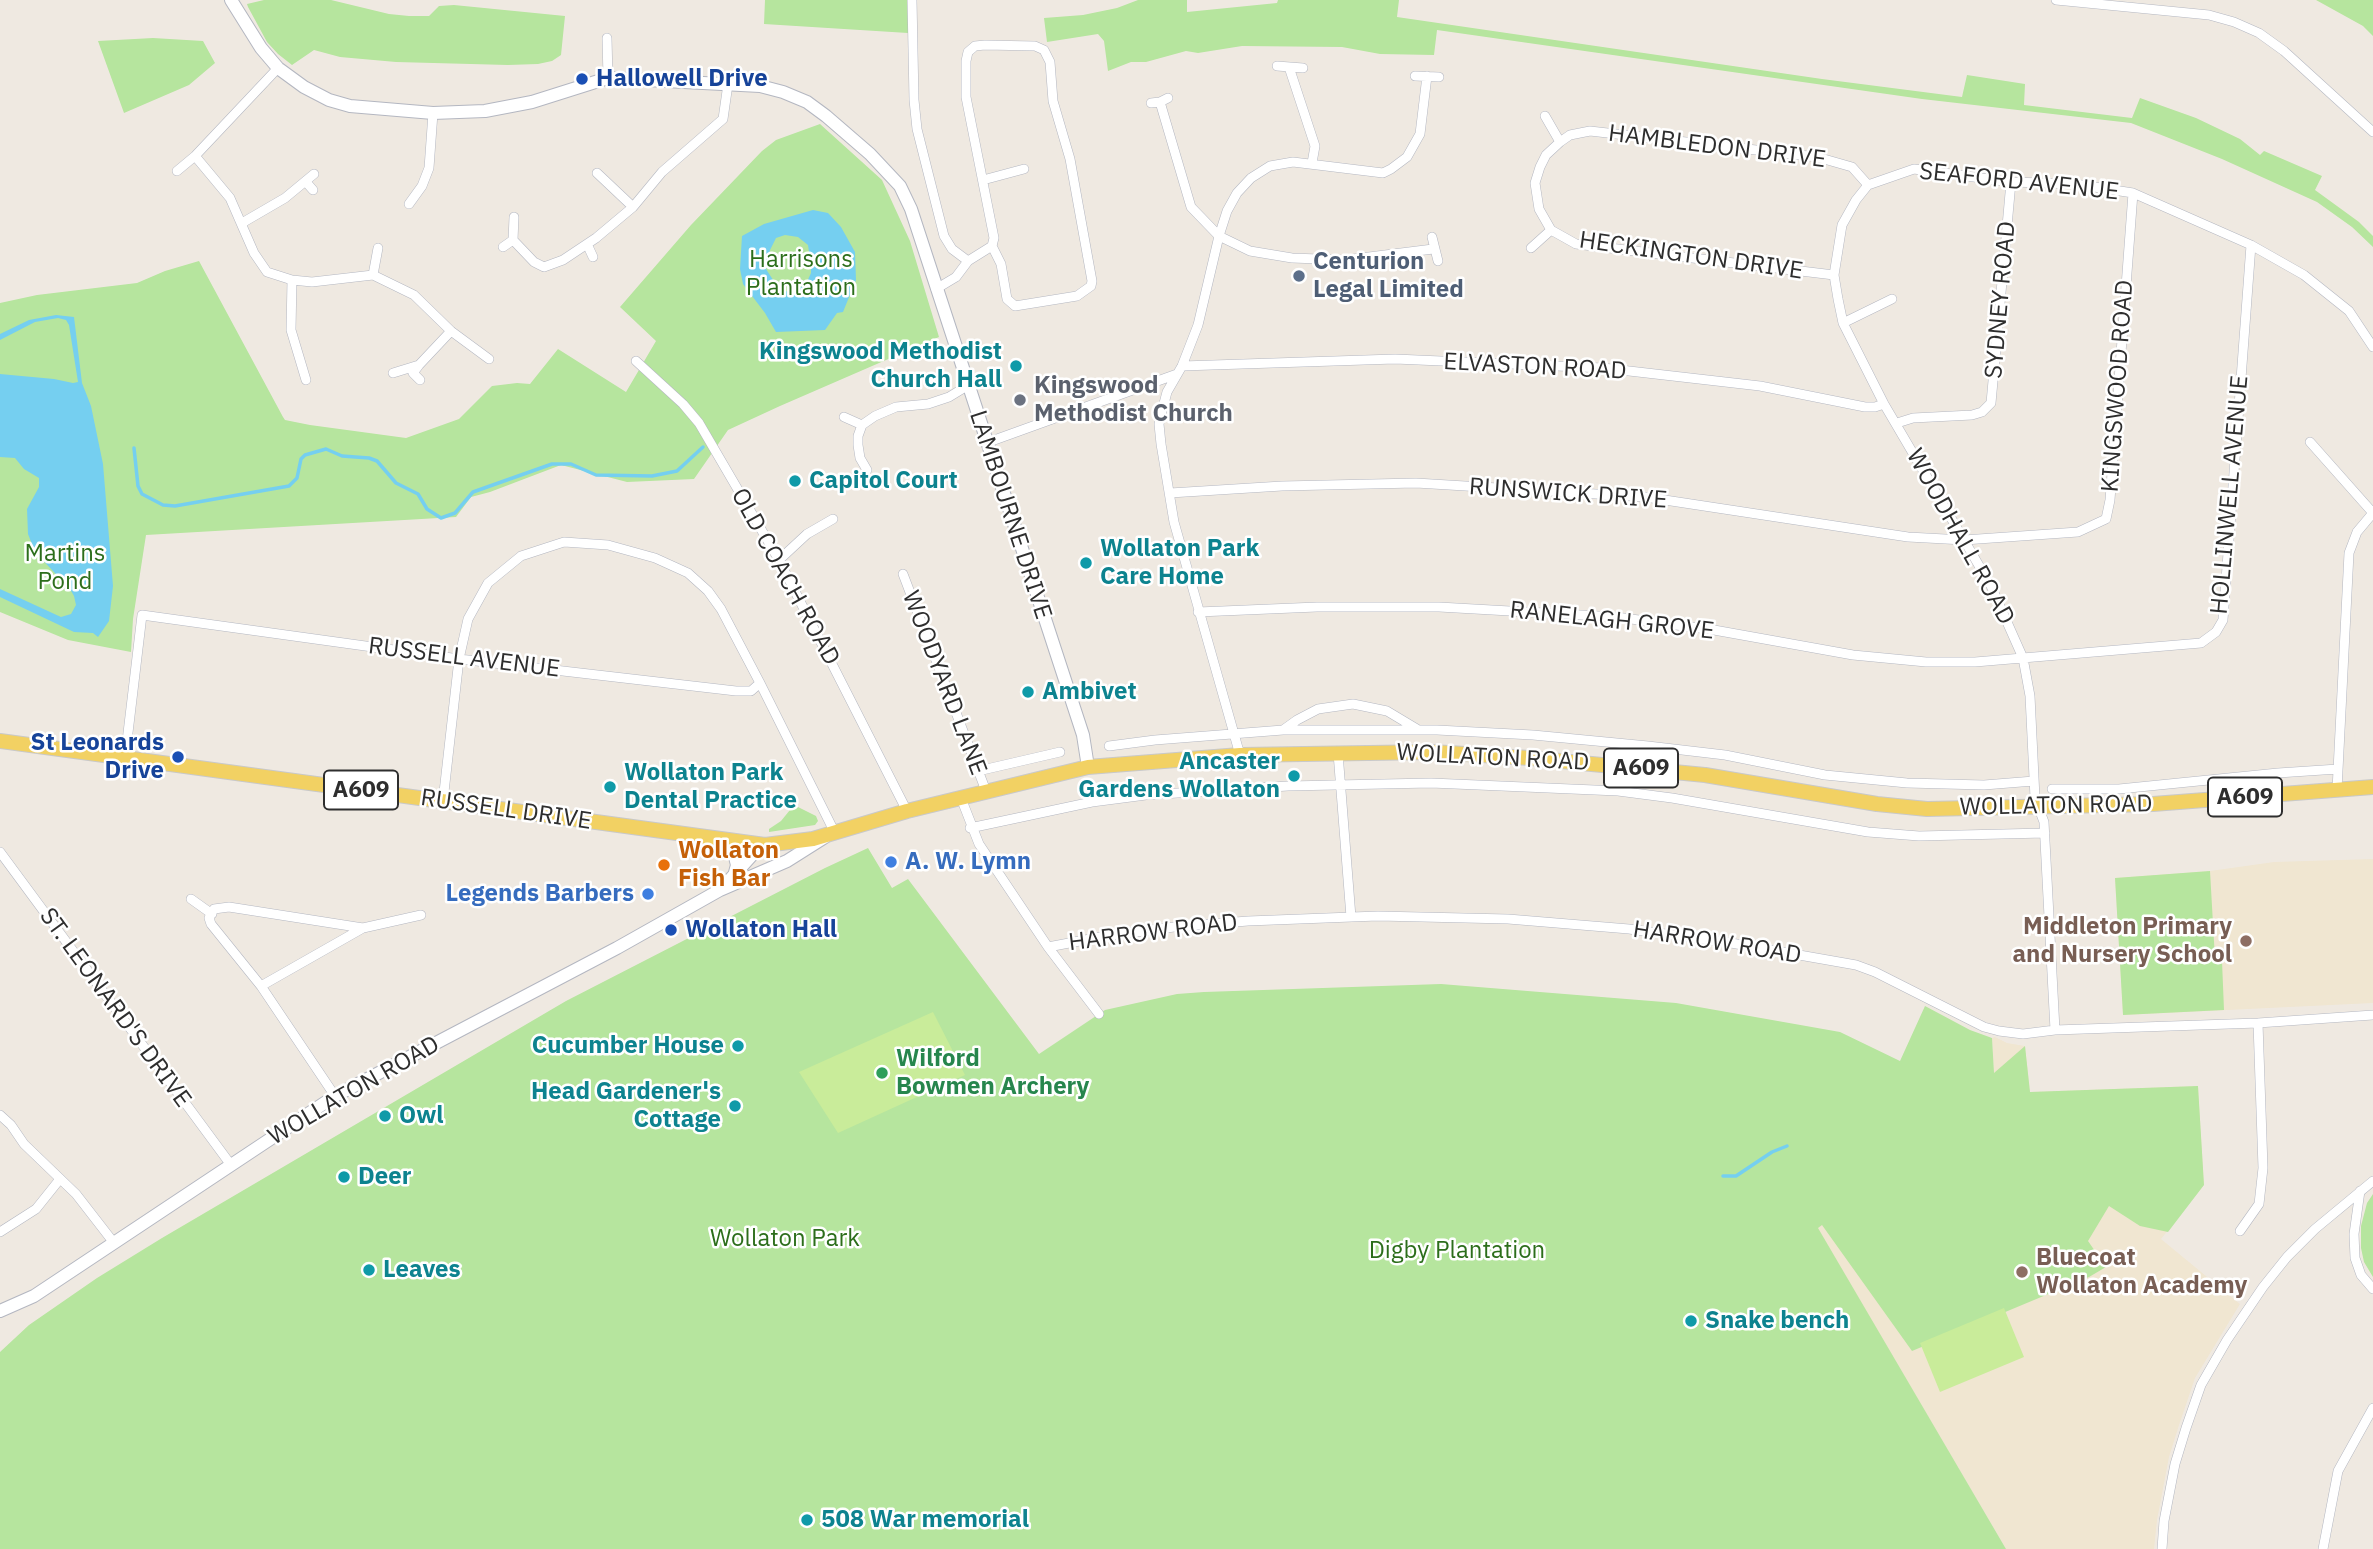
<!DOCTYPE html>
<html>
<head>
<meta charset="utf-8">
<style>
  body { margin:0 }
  canvas { display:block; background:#efe9e1 }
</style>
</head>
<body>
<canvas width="2373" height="1549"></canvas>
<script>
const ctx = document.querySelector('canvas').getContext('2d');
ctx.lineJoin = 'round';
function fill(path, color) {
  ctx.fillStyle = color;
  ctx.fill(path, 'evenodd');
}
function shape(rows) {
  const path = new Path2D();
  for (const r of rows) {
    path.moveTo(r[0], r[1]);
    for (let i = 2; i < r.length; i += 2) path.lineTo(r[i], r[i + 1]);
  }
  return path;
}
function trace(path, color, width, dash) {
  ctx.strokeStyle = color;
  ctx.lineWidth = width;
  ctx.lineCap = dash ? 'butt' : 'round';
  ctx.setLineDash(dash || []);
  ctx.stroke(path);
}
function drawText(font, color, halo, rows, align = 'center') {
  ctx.font = font + ' "IBM Plex Sans",sans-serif';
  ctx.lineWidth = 5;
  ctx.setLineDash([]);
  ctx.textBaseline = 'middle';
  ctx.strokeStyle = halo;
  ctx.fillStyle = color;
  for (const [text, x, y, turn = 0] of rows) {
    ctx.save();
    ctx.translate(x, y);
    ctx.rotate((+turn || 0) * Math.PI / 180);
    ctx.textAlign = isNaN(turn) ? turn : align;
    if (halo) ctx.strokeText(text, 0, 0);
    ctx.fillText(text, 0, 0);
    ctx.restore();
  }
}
fill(shape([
  [2373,859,2373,1003,2123,1015,2115,878,2210,871,2274,862],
  [1995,1037,2007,1043,2025,1046,2030,1092,2198,1086,2204,1185,2161,1239,2240,1304,2195,1378,2179,1425,2169,1457,2157,1520,2154,1549,2006,1549,1817,1228,1994,1074,1992,1038]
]), '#f0e6d1');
fill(shape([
  [264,0,331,0,389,14,409,16,429,16,439,6,454,5,565,16,561,55,552,61,538,64,508,65,396,62,340,57,314,50,292,65,278,54,267,42,248,7,247,4],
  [765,0,908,0,908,33,764,24],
  [1138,0,1187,0,1187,12,1277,3,1278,0,1399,0,1397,17,1822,79,1962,97,1967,75,2025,84,2024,105,2132,118,2140,98,2196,118,2240,139,2260,155,2264,151,2322,176,2315,190,2359,222,2373,236,2373,247,2352,227,2317,202,2222,159,2131,123,1922,99,1437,30,1434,55,1380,54,1342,47,1242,46,1198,53,1186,51,1146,62,1131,62,1108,71,1104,41,1098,34,1047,42,1044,18,1083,15,1117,8],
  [2316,0,2373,0,2373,36,2363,26],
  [153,38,203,41,215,63,189,85,124,113,98,41],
  [820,124,882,180,910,241,939,337,780,406,728,430,694,479,627,482,561,465,490,492,471,497,456,517,146,535,133,619,131,652,68,640,0,612,0,303,37,295,137,283,165,271,199,261,283,417,285,420,310,425,406,438,459,419,492,386,517,383,530,384,558,349,626,392,656,341,620,307,691,225,762,151,776,140],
  [794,805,816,816,818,821,815,825,769,832,769,829,781,821],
  [868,848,892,888,908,879,1039,1054,1105,1010,1177,994,1204,992,1441,984,1676,1003,1840,1032,1900,1061,1925,1006,1970,1030,1992,1038,1994,1073,2025,1046,2030,1092,2198,1086,2204,1185,2168,1232,2140,1226,2109,1206,2088,1241,2106,1267,2089,1277,1912,1351,1822,1225,1818,1228,2006,1549,0,1549,0,1352,29,1325,97,1278,162,1238,566,1001,825,868],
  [2210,871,2215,959,2222,961,2224,1010,2123,1015,2115,878],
  [2373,1194,2373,1277,2364,1262,2361,1248,2361,1226,2367,1203]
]), '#b6e59e');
fill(shape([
  [933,1012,965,1075,838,1133,799,1072],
  [2004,1308,2024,1357,1940,1392,1920,1343]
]), '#c9ec9a');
fill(shape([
  [813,210,828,213,841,227,855,252,856,280,843,312,837,313,825,330,776,332,765,313,743,284,740,269,742,236,764,224],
  [785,235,798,237,808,245,811,265,811,273,806,284,793,292,784,291,775,283,766,269,770,250,776,238],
  [56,315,74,317,82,383,91,406,103,464,113,586,109,621,98,637,93,633,74,632,0,597,0,589,61,617,71,614,76,605,74,596,70,589,35,552,28,534,27,509,39,487,39,478,24,469,15,458,0,457,0,374,54,379,73,383,78,382,69,325,66,320,58,318,35,322,0,340,0,334,29,320]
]), '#75cff0');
trace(shape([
  [134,448,138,486,142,494,163,505,175,506,289,486,297,478,301,459,305,455,326,449,342,456,369,458,377,461,396,483,418,494,427,509,441,518,455,513,473,492,552,464,571,464,596,475,652,476,677,471,703,447],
  [1723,1176,1736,1176,1772,1152,1787,1146]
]), '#75cff0', 3.5);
const street = shape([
  [912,0,914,100,917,129,944,236,952,249,968,261,956,277,936,289],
  [2056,0,2209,15,2234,22,2259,33,2284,51,2373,132],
  [607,38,608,78],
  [1277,66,1303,68],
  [1289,67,1315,146,1312,163],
  [1415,76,1439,77],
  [1160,102,1191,207,1219,236,1250,251,1292,258,1345,260,1433,249],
  [1151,103,1160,102,1168,98],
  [1545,116,1560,142],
  [195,156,230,198,254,253,267,272,292,280,312,282,373,275,414,295,451,331,489,359],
  [177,171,195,156,278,68],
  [597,173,633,207],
  [983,180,1024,169],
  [306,182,313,190],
  [1868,185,1856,200,1842,225,1834,275,1838,299,1843,323,1884,404,1991,586,2023,658,2030,696,2035,798,2044,822,2055,1030],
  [1868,185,1914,169,2011,182,2075,184,2133,193,2251,245,2304,275,2349,311,2373,347],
  [409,204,422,186,429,168,433,113],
  [242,223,285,198,314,174],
  [1432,237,1438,261],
  [513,240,534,262,544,267,563,260,596,238,633,207,662,172,723,119,728,84],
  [587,244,593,257],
  [503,247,513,240,514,217],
  [1531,248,1551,230],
  [968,261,992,246,994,238,966,97,966,61,968,52,975,46,985,45,1035,46,1044,50,1050,62,1053,101,1070,159,1092,281,1091,286,1077,296,1015,306,1007,299,1001,264,992,246],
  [373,275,378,248],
  [1834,275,1576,244,1551,230,1539,209,1535,183,1540,167,1546,155,1560,142,1570,135,1590,131,1817,157,1852,167,1868,185],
  [292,280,291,330,306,380],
  [1843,323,1892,299],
  [636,361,683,404,699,423,779,560,907,811],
  [419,365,413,373,420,380],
  [1182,366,1395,359,1603,368,1760,386,1865,407,1875,407,1884,404],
  [393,373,419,365,451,331],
  [844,417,862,425],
  [1897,423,1913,418,1972,415,1982,412,1991,403,2011,182],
  [2310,442,2373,513],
  [986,443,1177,374],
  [867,470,860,458,858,445,858,436,862,425,875,416,896,407,928,404,949,397,967,386],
  [1170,493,1282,486,1416,483,1645,497,1908,537,1964,540,2078,532,2106,519,2110,500,2133,193],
  [779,560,807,534,833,519],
  [903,574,986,791],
  [1198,612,1317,607,1439,607,1616,617,1714,630,1853,655,1926,662,1975,662,2201,643,2216,632,2223,620,2251,245],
  [1283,730,1297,720,1318,709,1353,704,1387,711,1417,729],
  [1109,746,1155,740,1283,730,1437,730,1533,735,1648,746,1725,755,1825,775,1907,783,1984,785,2034,781],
  [1338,753,1351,917],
  [1240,755,1174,522,1161,444,1159,424,1162,411,1167,392,1182,366,1198,325,1219,236,1227,211,1237,193,1251,178,1270,166,1293,162,1383,173,1391,169,1407,157,1420,134,1427,76],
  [125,758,142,615,459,659,736,691,751,691,760,683],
  [978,771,1060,752],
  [2052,789,2119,789,2278,773,2338,769],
  [2337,790,2349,553,2357,532,2373,513],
  [961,798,979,844,1048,947,1099,1014],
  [443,801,459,659,468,619,488,583,521,556,564,542,608,545,655,558,688,573,708,591,721,609,760,683,835,833],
  [970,828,1092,802,1146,795,1288,786,1431,783,1618,791,1672,798,1868,832,1919,836,2045,833],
  [0,852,231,1165],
  [191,899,212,914],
  [363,928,421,915],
  [1048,947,1106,936,1174,927,1248,921,1378,916,1508,919,1629,929,1731,943,1856,965,1875,972,1984,1027,1999,1031,2023,1034,2055,1030,2258,1023,2373,1015],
  [261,986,363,928,229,907,214,909,209,918,211,924,261,986,335,1096],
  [0,1115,11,1125,24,1144,76,1194,114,1243],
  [2360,1191,2354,1234,2355,1258,2361,1275,2373,1289],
  [2240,1231,2259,1204,2263,1168,2258,1023],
  [0,1232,36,1209,60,1179],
  [2162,1549,2164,1521,2175,1464,2186,1428,2201,1385,2227,1340,2263,1287,2287,1257,2315,1229,2373,1181],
  [2323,1549,2338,1471,2373,1408]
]);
const secondary = shape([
  [231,0,261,48,278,68,304,87,329,100,350,106,433,113,485,111,532,102,608,78,760,86,783,92,807,102,826,116,870,154,900,186,911,209,1083,735,1088,767],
  [721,840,735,857,737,865,734,876],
  [725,885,761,845],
  [0,1311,34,1296,335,1096,617,948,720,890,787,861,825,837]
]);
const primary = shape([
  [0,741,765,845,813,839,907,811,1088,767,1240,755,1432,752,1530,758,1705,775,1877,804,1927,809,2153,804,2373,787]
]);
trace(street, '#b4b7c1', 10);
trace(secondary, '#b4b7c1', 14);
trace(primary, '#c9c9c9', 16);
trace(street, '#fff', 9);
trace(secondary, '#fff', 12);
trace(primary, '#f2d163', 14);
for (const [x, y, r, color] of [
  [582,79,7,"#1a4fb4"],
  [1299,276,7,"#5c6f8a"],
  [1016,366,7,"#0f9aa8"],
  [1020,400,7,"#6b7280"],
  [795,481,7,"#0f9aa8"],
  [1086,563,7,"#0f9aa8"],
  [1028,692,7,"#0f9aa8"],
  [178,757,7,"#1a4fb4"],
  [1294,776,7,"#0f9aa8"],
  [610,787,7,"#0f9aa8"],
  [891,862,7,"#3f7fe0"],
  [664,865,7,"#e8710a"],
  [648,894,7,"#3f7fe0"],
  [671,930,7,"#1a4fb4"],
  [2246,941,7,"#8d6e63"],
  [738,1046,7,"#0f9aa8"],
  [882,1073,7,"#2e9e5b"],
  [735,1106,7,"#0f9aa8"],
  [385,1116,7,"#0f9aa8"],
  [344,1177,7,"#0f9aa8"],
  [369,1270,7,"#0f9aa8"],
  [2022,1272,7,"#8d6e63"],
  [1691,1321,7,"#0f9aa8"],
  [807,1520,7,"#0f9aa8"]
]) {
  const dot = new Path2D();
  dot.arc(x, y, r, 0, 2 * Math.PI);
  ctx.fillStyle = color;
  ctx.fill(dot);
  trace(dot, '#fff', 2.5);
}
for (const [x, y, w] of [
  [1641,768,74],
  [361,790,74],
  [2245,797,74]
]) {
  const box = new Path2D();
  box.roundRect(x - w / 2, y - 19.5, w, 39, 5);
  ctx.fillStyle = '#fff';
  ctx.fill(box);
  trace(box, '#2e2e2e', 2);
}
drawText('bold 23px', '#2e2e2e', null, [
  ["A609",1641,768],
  ["A609",361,790],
  ["A609",2245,797]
]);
drawText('bold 24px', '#164399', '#fff', [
  ["Hallowell Drive",596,79],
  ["St Leonards",164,743,"right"],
  ["Drive",164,771,"right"],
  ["Wollaton Hall",685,930]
], 'left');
drawText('24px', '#2e2e2e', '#fff', [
  ["HAMBLEDON DRIVE",1717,147,7],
  ["SEAFORD AVENUE",2019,182,6],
  ["HECKINGTON DRIVE",1691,256,8],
  ["SYDNEY ROAD",2001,300,-85],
  ["ELVASTON ROAD",1535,367,3],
  ["KINGSWOOD ROAD",2118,386,-86],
  ["RUNSWICK DRIVE",1568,494,4],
  ["HOLLINWELL AVENUE",2230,495,-85],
  ["LAMBOURNE DRIVE",1010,515,72],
  ["WOODHALL ROAD",1960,537,61],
  ["OLD COACH ROAD",785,577,61],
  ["RANELAGH GROVE",1612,621,6],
  ["RUSSELL AVENUE",464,658,7],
  ["WOODYARD LANE",944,683,69],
  ["WOLLATON ROAD",1493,758,3],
  ["WOLLATON ROAD",2056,806,-1],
  ["RUSSELL DRIVE",506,810,8],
  ["HARROW ROAD",1153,933,-7],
  ["HARROW ROAD",1717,943,9],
  ["ST. LEONARD'S DRIVE",115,1008,54],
  ["WOLLATON ROAD",354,1091,-30]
]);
drawText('24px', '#2c6e1b', '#fff', [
  ["Harrisons",801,260],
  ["Plantation",801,288],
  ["Martins",65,554],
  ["Pond",65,582],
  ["Wollaton Park",785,1239],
  ["Digby Plantation",1457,1251]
]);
drawText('bold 24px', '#4e5e75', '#fff', [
  ["Centurion",1313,262],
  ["Legal Limited",1313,290]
], 'left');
drawText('bold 24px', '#0d838f', '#fff', [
  ["Kingswood Methodist",1002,352,"right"],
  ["Church Hall",1002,380,"right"],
  ["Capitol Court",809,481],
  ["Wollaton Park",1100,549],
  ["Care Home",1100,577],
  ["Ambivet",1042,692],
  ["Ancaster",1280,762,"right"],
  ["Gardens Wollaton",1280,790,"right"],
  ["Wollaton Park",624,773],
  ["Dental Practice",624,801],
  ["Cucumber House",724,1046,"right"],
  ["Head Gardener's",721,1092,"right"],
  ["Cottage",721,1120,"right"],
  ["Owl",399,1116],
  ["Deer",358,1177],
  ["Leaves",383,1270],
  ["Snake bench",1705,1321],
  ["508 War memorial",821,1520]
], 'left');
drawText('bold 24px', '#5b616d', '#fff', [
  ["Kingswood",1034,386],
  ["Methodist Church",1034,414]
], 'left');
drawText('bold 24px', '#c56008', '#fff', [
  ["Wollaton",678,851],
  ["Fish Bar",678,879]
], 'left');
drawText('bold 24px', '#366cbe', '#fff', [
  ["A. W. Lymn",905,862],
  ["Legends Barbers",634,894,"right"]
], 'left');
drawText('bold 24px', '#785e54', '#fff', [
  ["Middleton Primary",2232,927],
  ["and Nursery School",2232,955],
  ["Bluecoat",2036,1258,"left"],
  ["Wollaton Academy",2036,1286,"left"]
], 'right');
drawText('bold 24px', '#27864d', '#fff', [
  ["Wilford",896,1059],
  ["Bowmen Archery",896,1087]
], 'left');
</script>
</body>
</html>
